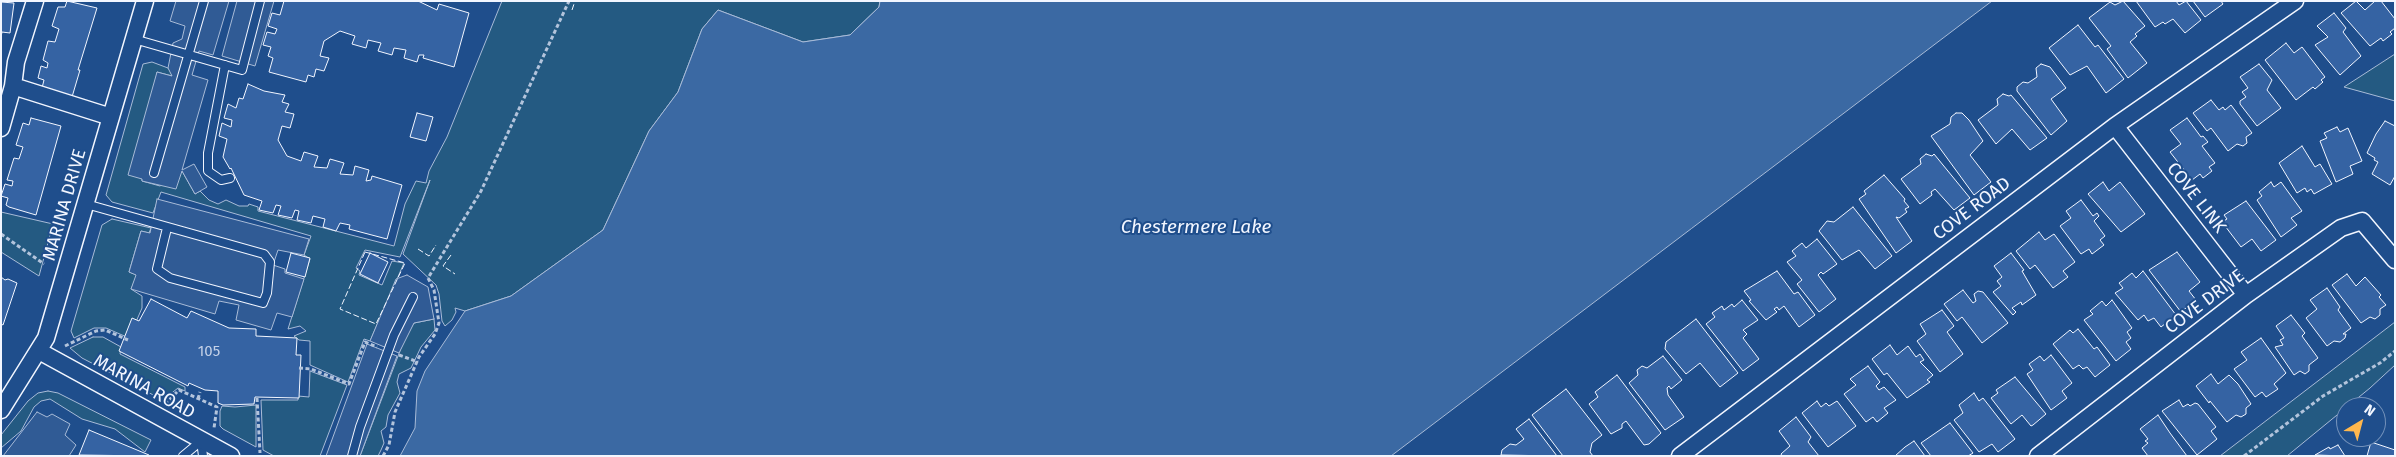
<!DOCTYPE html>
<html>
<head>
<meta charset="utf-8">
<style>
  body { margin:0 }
  #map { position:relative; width:2396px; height:457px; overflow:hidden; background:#1f4e8c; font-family:"Fira Sans",sans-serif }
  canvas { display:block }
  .frame { position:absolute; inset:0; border:2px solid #f2f6ff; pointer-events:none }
  .north { position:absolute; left:2336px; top:397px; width:50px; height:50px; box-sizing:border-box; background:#1f4e8c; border:1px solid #7391ba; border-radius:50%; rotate:37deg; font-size:14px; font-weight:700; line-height:20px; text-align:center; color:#f2f6ff }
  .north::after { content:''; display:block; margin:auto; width:18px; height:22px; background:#ffb74d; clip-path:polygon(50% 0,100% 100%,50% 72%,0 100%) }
</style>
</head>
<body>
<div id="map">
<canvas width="2396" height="457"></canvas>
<div class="frame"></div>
<div class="north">N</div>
</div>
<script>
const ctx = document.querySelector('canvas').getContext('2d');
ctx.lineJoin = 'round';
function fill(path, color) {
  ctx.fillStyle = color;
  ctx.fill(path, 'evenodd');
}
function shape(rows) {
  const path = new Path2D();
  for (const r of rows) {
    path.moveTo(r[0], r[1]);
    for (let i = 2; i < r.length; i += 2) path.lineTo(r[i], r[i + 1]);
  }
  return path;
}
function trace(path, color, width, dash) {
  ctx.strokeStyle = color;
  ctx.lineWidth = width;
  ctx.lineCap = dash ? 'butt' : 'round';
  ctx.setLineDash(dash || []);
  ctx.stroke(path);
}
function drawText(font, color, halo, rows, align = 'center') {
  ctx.font = font + ' "Fira Sans",sans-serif';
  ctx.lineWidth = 4;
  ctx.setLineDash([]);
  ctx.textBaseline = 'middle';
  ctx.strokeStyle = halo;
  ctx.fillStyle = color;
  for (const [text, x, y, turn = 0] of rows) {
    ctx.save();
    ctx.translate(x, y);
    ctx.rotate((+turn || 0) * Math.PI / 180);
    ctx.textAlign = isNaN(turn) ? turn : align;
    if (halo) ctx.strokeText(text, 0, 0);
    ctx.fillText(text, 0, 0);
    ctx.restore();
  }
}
const green = shape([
  [502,1,880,1,879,7,850,35,803,42,718,10,702,29,678,92,649,131,603,230,511,296,465,311,455,308,456,312,452,320,445,326,442,321,439,294,436,285,403,254,430,180,400,257,365,250,356,268,360,271,359,275,382,285,392,261,404,263,370,341,364,339,348,382,310,365,310,341,299,340,294,336,306,331,300,326,288,329,310,259,304,255,311,236,161,192,153,213,112,202,106,195,143,64,152,62,168,68,172,73,172,76,157,72,142,181,160,186,182,171,195,194,200,191,209,200,218,204,226,200,239,206,248,206,249,204,258,207,258,211,394,246,405,204,416,181,426,183,429,171,447,137,502,1],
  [2395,54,2395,101,2344,87,2395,54],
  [1,212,53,224,39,276,1,252,1,212],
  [112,219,151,228,149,233,141,231,129,272,137,275,131,289,142,296,142,308,129,338,106,328,94,328,74,338,71,331,102,225,112,219],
  [434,319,435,330,421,347,411,368,399,374,397,382,400,393,388,415,386,427,381,431,384,443,381,450,378,456,360,456,406,335,414,323,434,319],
  [2395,322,2395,365,2370,388,2287,456,2220,456,2395,322],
  [93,337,103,337,121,347,120,354,185,387,185,391,178,388,163,400,82,358,70,348,93,337],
  [310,371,347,385,320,456,274,456,263,450,261,400,298,400,298,396,309,397,310,371],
  [48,391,58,393,151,440,145,452,115,429,82,419,50,399,41,401,34,407,21,431,1,448,1,435,28,401,38,393,48,391],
  [256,405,256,447,223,429,220,426,220,411,222,406,235,407,256,405]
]);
fill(green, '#245a82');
trace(green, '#a8bbd7', 1);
const parking = shape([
  [176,1,229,1,213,55,199,51,192,75,208,80,182,170,194,164,207,187,195,194,182,171,176,189,142,181,142,179,128,175,157,72,172,76,168,68,173,43,182,39,185,26,170,21,176,1],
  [237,1,274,1,255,66,222,56,237,1],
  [157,199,309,239,304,255,278,250,273,265,285,269,285,273,304,279,292,317,277,313,271,330,236,320,239,305,219,301,215,314,131,289,136,275,129,272,141,231,150,233,157,199],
  [407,275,428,287,434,319,414,323,399,353,370,341,396,279,407,275],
  [367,344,397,356,360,456,326,456,367,344],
  [37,412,47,417,52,414,70,424,65,435,76,445,69,456,3,456,37,412]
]);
fill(parking, '#305b95');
trace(parking, '#a8bbd7', 1);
const water = shape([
  [880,1,1992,1,1391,456,400,456,415,428,417,391,425,371,465,311,511,296,603,230,649,131,678,92,702,29,718,10,803,42,850,35,879,7,880,1]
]);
fill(water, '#3b69a3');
trace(water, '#a8bbd7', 1);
const building = shape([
  [67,1,97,8,78,70,80,70,72,97,42,88,44,80,38,78,41,66,47,68,48,63,43,60,48,41,55,42,59,29,52,26,58,7,65,7,67,1],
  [284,1,418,1,437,10,439,4,469,13,454,67,423,58,424,55,419,55,417,62,404,58,406,50,394,48,392,55,378,51,381,43,368,40,366,48,352,44,355,36,340,31,324,41,320,56,329,58,324,71,316,69,314,77,308,75,306,82,269,72,273,58,268,56,271,47,263,45,267,32,275,34,277,29,268,26,272,13,280,15,284,1],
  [2123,1,2145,26,2135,34,2137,36,2130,42,2147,63,2128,78,2107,49,2111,46,2089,18,2110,2,2115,5,2123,1],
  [2136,1,2176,1,2179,5,2186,1,2201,20,2185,33,2173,19,2165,24,2163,22,2155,27,2136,1],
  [2193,1,2221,1,2223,4,2205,17,2193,1],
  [2356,1,2365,10,2375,1,2381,1,2395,19,2395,28,2390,32,2392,34,2383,41,2381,38,2370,46,2341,13,2356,1],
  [1,2,14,3,10,33,2,32,1,37,1,2],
  [2334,13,2346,28,2343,32,2361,56,2340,75,2315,45,2328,37,2317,26,2334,13],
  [2078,25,2095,47,2098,45,2124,79,2106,93,2087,66,2070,75,2049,48,2078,25],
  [2286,43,2294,53,2302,47,2325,77,2321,80,2323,82,2315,89,2313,87,2296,100,2265,60,2286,43],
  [2041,64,2050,67,2066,88,2051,99,2067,121,2051,135,2017,91,2017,87,2023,82,2028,83,2037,77,2036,68,2041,64],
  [2259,64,2272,80,2267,90,2281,108,2257,126,2240,104,2240,101,2246,97,2242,92,2248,88,2240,77,2259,64],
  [248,84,264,91,285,95,282,102,289,104,285,112,294,114,290,128,282,126,278,140,287,156,301,161,304,152,318,156,314,167,327,168,330,159,344,163,340,174,353,175,355,166,369,170,366,181,371,180,372,176,402,185,387,239,349,229,350,225,340,223,336,231,323,227,325,219,313,216,311,223,297,220,299,211,295,210,292,218,278,215,281,206,276,205,273,213,259,210,262,201,244,195,231,168,230,169,223,157,227,139,219,136,222,123,231,127,232,120,224,118,228,104,236,108,239,98,243,99,248,84],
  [2003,94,2009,96,2011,95,2047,138,2030,150,2012,129,1996,144,1978,120,1998,105,1997,99,2003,94],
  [2211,100,2219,110,2223,107,2225,110,2231,105,2252,133,2246,137,2247,143,2243,146,2237,144,2228,151,2211,128,2207,131,2193,113,2211,100],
  [417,113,433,117,426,141,410,137,417,113],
  [1956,113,1962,113,1969,120,1983,141,1970,155,1991,182,1974,195,1931,136,1950,124,1951,117,1956,113],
  [31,118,61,126,36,215,9,207,6,205,8,198,1,196,5,184,12,186,13,181,7,180,14,158,19,159,23,147,16,145,23,123,29,125,31,118],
  [2187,118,2201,137,2203,136,2208,142,2202,146,2215,163,2209,167,2212,171,2203,178,2200,174,2192,180,2170,152,2181,144,2170,130,2187,118],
  [2385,121,2395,126,2395,176,2390,185,2372,174,2378,162,2374,160,2375,158,2367,153,2376,134,2385,121],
  [2337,127,2340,132,2348,128,2362,161,2350,166,2353,174,2336,182,2320,141,2327,138,2324,133,2337,127],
  [2302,146,2315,167,2320,164,2332,184,2314,194,2311,189,2307,192,2305,188,2297,193,2279,163,2302,146],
  [1926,154,1932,156,1934,154,1970,198,1954,210,1935,189,1931,192,1932,195,1920,204,1901,179,1921,164,1920,159,1926,154],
  [1884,175,1905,199,1904,201,1909,207,1905,209,1907,212,1899,218,1896,217,1912,241,1896,253,1859,199,1866,194,1864,191,1884,175],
  [2103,182,2109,191,2120,182,2145,214,2121,232,2088,194,2103,182],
  [2271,182,2274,187,2281,182,2302,211,2291,218,2297,225,2281,237,2257,200,2262,196,2259,192,2271,182],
  [2081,200,2093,216,2097,213,2099,216,2094,221,2105,236,2100,240,2104,245,2092,254,2089,249,2081,254,2060,226,2071,218,2066,211,2081,200],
  [2246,201,2276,240,2261,251,2252,239,2241,247,2222,222,2227,219,2224,215,2246,201],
  [1853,207,1892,256,1875,269,1859,250,1842,260,1819,231,1827,221,1834,222,1853,207],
  [2039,232,2045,240,2054,234,2075,262,2063,271,2068,277,2053,288,2035,265,2030,269,2016,251,2039,232],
  [1817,239,1837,264,1823,274,1821,272,1818,275,1836,299,1819,312,1797,284,1802,280,1787,262,1796,256,1792,251,1802,243,1806,248,1817,239],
  [2177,252,2200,282,2189,291,2196,300,2181,312,2149,270,2177,252],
  [291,253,310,258,305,277,286,272,291,253],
  [370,253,388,262,378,283,360,274,370,253],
  [2011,253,2024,270,2022,271,2036,295,2022,305,2021,302,2012,308,2016,312,2013,315,1993,292,2001,286,1997,281,2002,277,1994,266,2011,253],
  [1777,271,1794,294,1798,292,1815,315,1799,327,1784,306,1779,310,1777,307,1774,309,1777,312,1766,320,1749,301,1751,300,1744,291,1777,271],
  [2143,271,2176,315,2161,327,2154,318,2148,321,2144,315,2138,320,2115,293,2123,288,2119,283,2122,281,2132,273,2136,278,2143,271],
  [2347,274,2356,286,2365,277,2381,295,2379,297,2386,305,2380,309,2380,315,2375,319,2370,317,2361,323,2332,285,2347,274],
  [1,277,5,280,8,279,17,283,3,325,1,324,1,277],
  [2327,288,2340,307,2338,310,2351,328,2343,334,2346,334,2345,338,2340,342,2334,341,2327,346,2306,318,2317,309,2310,300,2327,288],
  [1963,290,1973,303,1976,301,1974,294,1978,291,1983,292,2008,323,1982,343,1962,317,1957,321,1944,304,1963,290],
  [151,299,187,318,191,311,229,328,256,329,256,336,297,338,296,355,301,355,299,398,255,397,254,404,223,405,218,403,218,391,205,390,189,383,188,386,119,351,132,318,139,321,151,299],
  [1742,300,1758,320,1743,330,1747,334,1743,338,1759,359,1743,371,1706,324,1715,317,1712,313,1722,306,1724,310,1732,304,1734,307,1742,300],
  [2112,300,2132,328,2127,332,2131,338,2126,342,2131,349,2116,361,2084,320,2093,314,2090,311,2102,301,2106,306,2112,300],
  [1942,310,1954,326,1947,332,1963,354,1940,372,1917,341,1926,334,1920,324,1942,310],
  [2291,315,2305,333,2302,336,2318,358,2309,365,2309,371,2305,374,2300,371,2294,375,2275,347,2283,345,2280,340,2284,338,2276,326,2291,315],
  [1696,319,1738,373,1720,387,1700,363,1686,374,1665,349,1666,342,1696,319],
  [2078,329,2094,349,2097,347,2110,365,2095,377,2087,367,2083,369,2079,365,2073,369,2053,344,2070,330,2073,333,2078,329],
  [2261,338,2286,373,2274,384,2278,389,2266,397,2262,392,2255,397,2234,369,2247,360,2241,352,2261,338],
  [1890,345,1897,355,1908,346,1916,357,1920,354,1924,360,1920,362,1933,375,1927,380,1930,382,1907,398,1887,373,1884,375,1872,359,1890,345],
  [2051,355,2072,383,2062,391,2067,398,2051,410,2027,374,2033,370,2029,364,2040,356,2044,361,2051,355],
  [1663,356,1682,380,1671,389,1669,386,1667,388,1668,395,1684,417,1665,430,1629,383,1638,375,1637,370,1642,366,1647,368,1663,356],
  [1868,366,1880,382,1876,386,1879,390,1884,387,1896,400,1884,408,1888,413,1877,422,1873,417,1866,422,1844,394,1856,385,1850,379,1868,366],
  [2211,374,2218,384,2229,375,2238,384,2251,404,2246,408,2246,414,2241,417,2236,415,2227,422,2210,401,2209,403,2196,386,2211,374],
  [1617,375,1661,433,1649,444,1644,445,1626,421,1622,424,1622,428,1611,434,1589,404,1598,397,1595,392,1617,375],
  [2015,377,2046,414,2033,425,2031,426,2022,415,2011,424,1991,398,1998,393,1996,390,2015,377],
  [1566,389,1602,435,1592,443,1590,452,1593,456,1563,456,1532,415,1566,389],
  [1974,393,1979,401,1983,398,2015,439,1998,452,1992,444,1979,452,1954,420,1963,413,1959,405,1974,393],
  [2179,400,2183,407,2188,404,2190,406,2195,403,2198,404,2216,427,2211,431,2217,439,2197,455,2162,411,2179,400],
  [1817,401,1821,407,1826,403,1829,406,1837,401,1856,426,1828,447,1802,413,1817,401],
  [2158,415,2170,433,2187,456,2148,456,2142,448,2148,443,2145,441,2148,439,2140,429,2158,415],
  [1796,417,1811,437,1808,442,1819,456,1782,456,1781,454,1790,446,1779,431,1796,417],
  [1529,419,1557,456,1501,455,1502,450,1510,444,1516,445,1524,439,1516,429,1529,419],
  [1950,423,1973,453,1968,456,1931,456,1921,443,1950,423],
  [89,430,149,455,149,456,79,455,89,430],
  [1914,441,1925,456,1895,456,1905,447,1914,441],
  [2371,442,2395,450,2395,456,2367,456,2371,442],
  [2338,445,2345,456,2315,455,2329,447,2330,449,2338,445]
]);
fill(building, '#3563a3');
trace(building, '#f2f6ff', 1);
const service = shape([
  [134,39,242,70,260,1],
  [225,65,208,153,208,171,221,180,230,178],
  [154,173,204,1],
  [86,204,264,254,270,262,267,293,263,303,170,278,157,269,167,228],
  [183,456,201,441,203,456],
  [352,456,360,427,394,335,413,297]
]);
const minor = shape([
  [13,86,111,117],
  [2115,126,2246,295],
  [1,128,13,86,16,62,35,1],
  [39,351,231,456],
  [1,410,46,338,145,1],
  [1680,456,2115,126,2295,1],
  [2038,456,2246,295,2341,228,2362,221,2395,260]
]);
trace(service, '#f2f6ff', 10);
trace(minor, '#f2f6ff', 19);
trace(shape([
  [1,234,44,264],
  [65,346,96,331,105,330,128,340],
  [399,355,418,362],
  [299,368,311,369,349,384,365,342,377,347],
  [257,398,260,453],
  [198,399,200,392],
  [165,404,179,390,217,407,214,428],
  [383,456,389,445,395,412,419,357,435,334,439,323,434,290,428,278,481,191,569,1],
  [2244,456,2323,396,2380,363,2395,351]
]), '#b3c4dc', 3, [4, 2.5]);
trace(service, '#1f4e8c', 8);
trace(minor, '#1f4e8c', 16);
trace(shape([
  [572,10,575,1],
  [418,249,429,256,436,245],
  [365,252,405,263,376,324,340,309,365,252],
  [451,255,443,266,455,274]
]), '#f2f6ff', 1, [6, 2.5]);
drawText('15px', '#c3d1e8', null, [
  ["105",209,352]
]);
drawText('18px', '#f2f6ff', '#1f4e8c', [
  ["COVE LINK",2196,198,52],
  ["MARINA DRIVE",65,205,-74],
  ["COVE ROAD",1972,209,-37],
  ["COVE DRIVE",2205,302,-37],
  ["MARINA ROAD",144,387,29]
]);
drawText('italic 19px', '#f2f6ff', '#1f4e8c', [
  ["Chestermere Lake",1196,228]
]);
</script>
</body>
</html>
